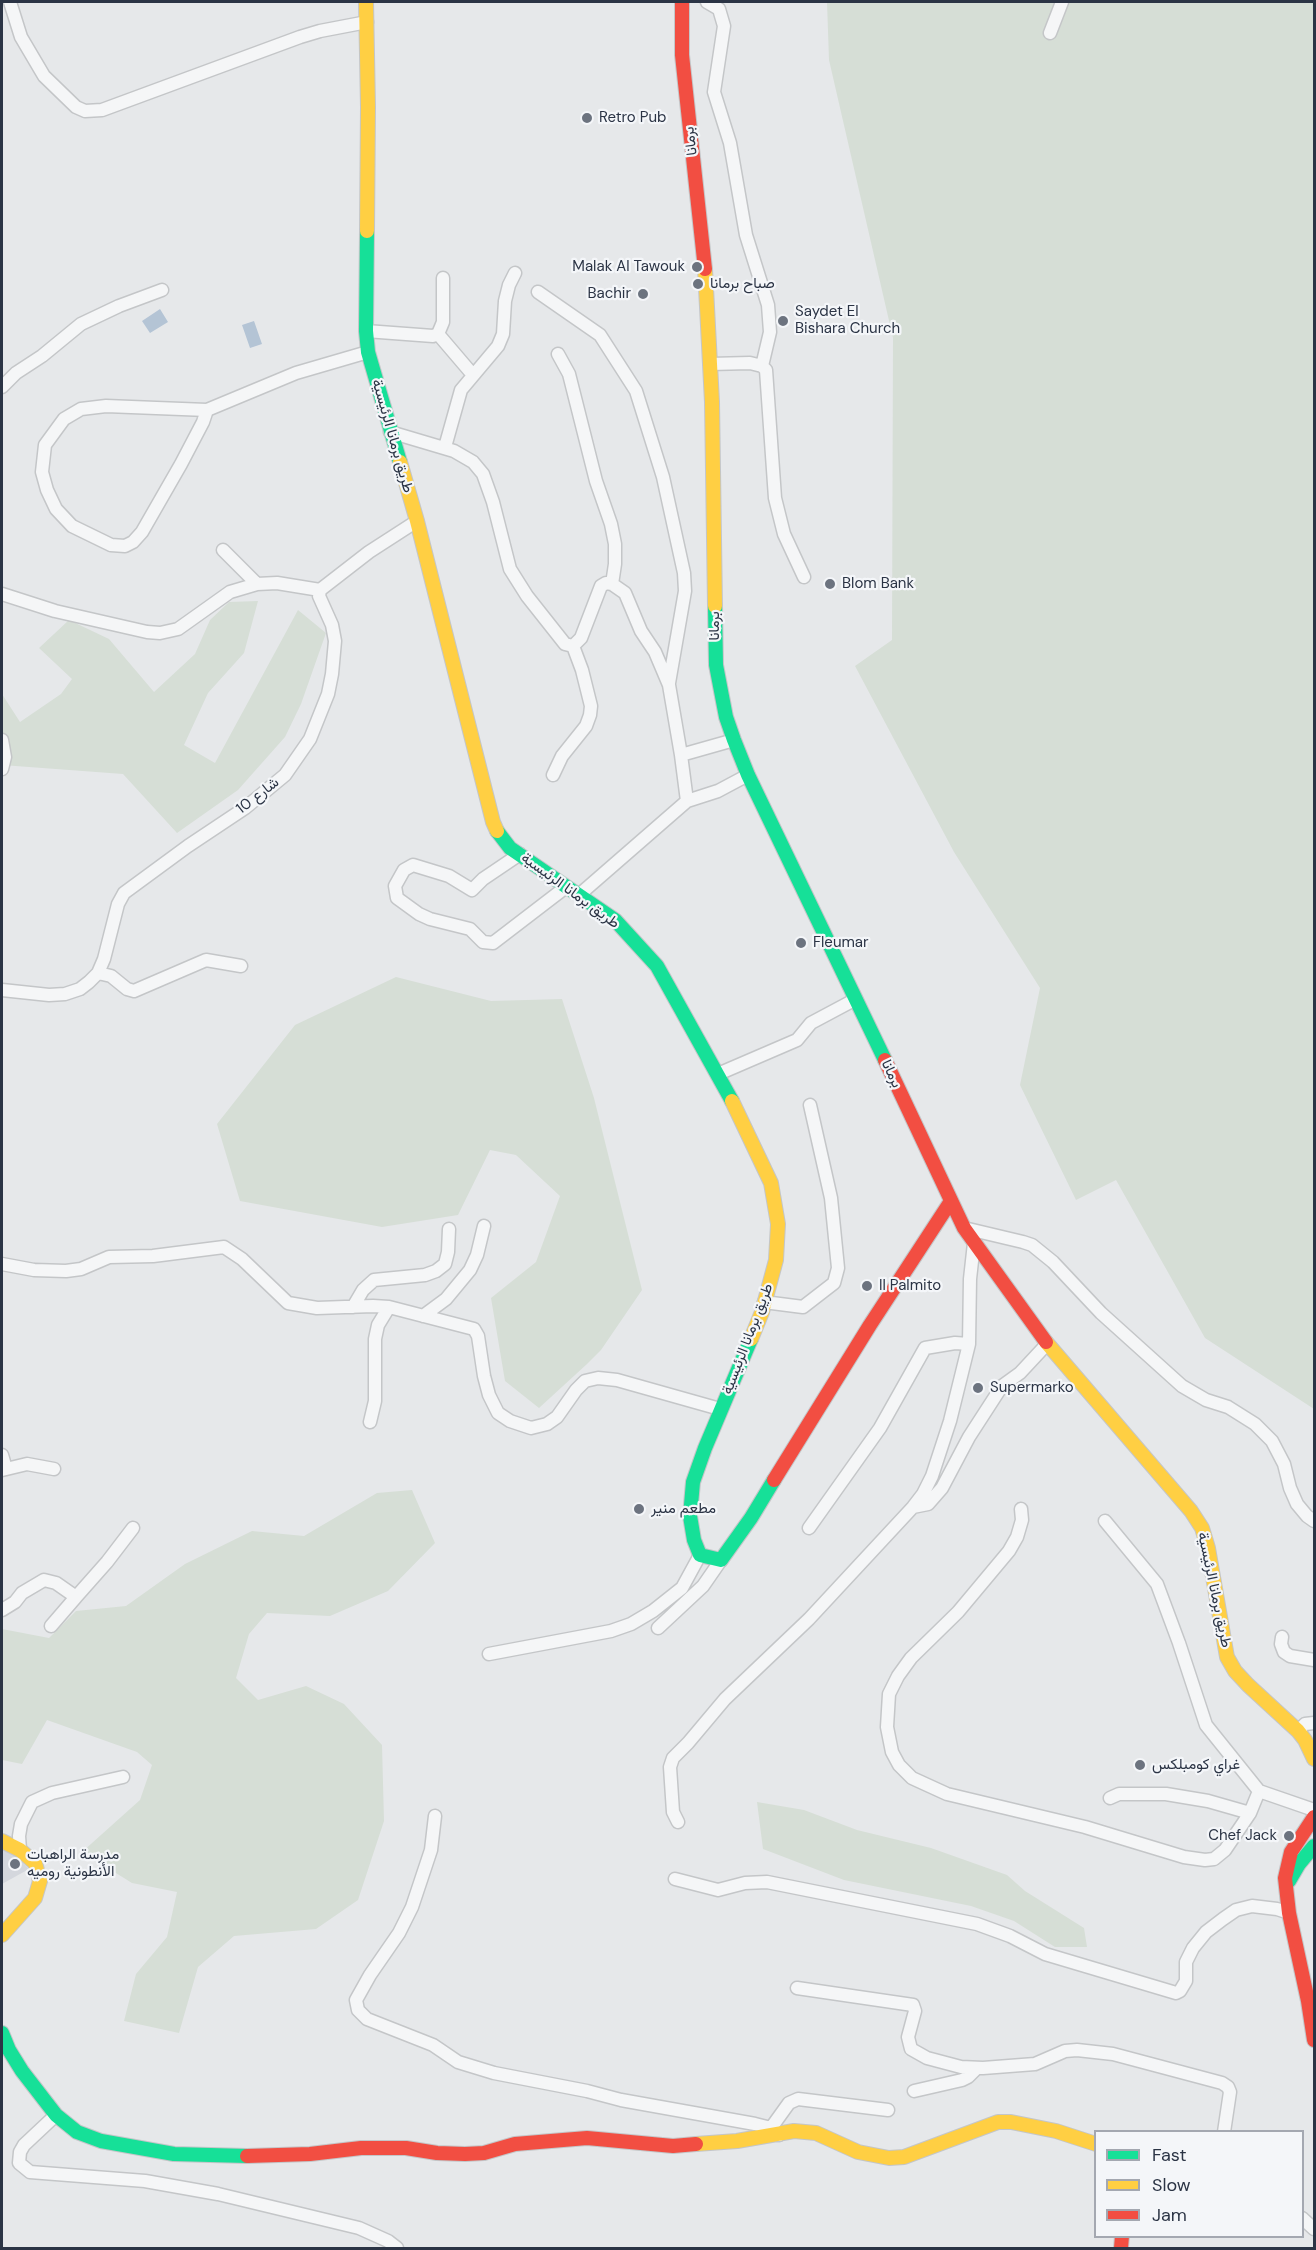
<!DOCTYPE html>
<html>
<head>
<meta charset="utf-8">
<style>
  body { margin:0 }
  #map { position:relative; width:1316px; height:2250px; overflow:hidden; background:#e6e8ea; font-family:"DM Sans",sans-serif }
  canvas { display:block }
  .frame { position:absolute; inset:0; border:3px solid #2b3445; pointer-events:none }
  .legend { position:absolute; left:1094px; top:2130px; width:210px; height:108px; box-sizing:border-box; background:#f4f6f9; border:2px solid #a4a8b1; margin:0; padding:8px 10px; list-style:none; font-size:18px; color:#2b3445 }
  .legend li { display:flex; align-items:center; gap:12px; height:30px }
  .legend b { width:30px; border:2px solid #a4a8b1 }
</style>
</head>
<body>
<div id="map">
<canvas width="1316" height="2250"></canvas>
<div class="frame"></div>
<ul class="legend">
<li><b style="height:8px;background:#16e098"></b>Fast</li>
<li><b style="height:8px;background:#ffcf43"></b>Slow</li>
<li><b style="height:8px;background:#f24e42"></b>Jam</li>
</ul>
</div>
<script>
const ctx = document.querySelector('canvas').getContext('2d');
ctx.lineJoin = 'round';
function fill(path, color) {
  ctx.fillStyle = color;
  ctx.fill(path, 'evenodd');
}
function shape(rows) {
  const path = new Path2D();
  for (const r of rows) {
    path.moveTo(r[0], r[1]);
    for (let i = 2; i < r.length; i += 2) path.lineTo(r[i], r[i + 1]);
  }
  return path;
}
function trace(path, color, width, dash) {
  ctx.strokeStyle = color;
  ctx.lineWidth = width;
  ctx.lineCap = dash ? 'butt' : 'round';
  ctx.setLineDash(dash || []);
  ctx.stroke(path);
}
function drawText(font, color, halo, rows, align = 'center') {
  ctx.font = font + ' "DM Sans",Vazirmatn,sans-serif';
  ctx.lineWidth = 4.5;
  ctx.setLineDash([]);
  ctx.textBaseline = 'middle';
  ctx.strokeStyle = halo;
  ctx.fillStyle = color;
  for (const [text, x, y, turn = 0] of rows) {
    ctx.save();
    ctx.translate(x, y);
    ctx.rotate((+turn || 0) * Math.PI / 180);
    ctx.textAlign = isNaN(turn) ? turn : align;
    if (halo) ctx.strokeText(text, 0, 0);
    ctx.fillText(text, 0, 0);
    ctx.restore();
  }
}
fill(shape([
  [2,1844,29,1869,2,1884]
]), '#d4d7dd');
fill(shape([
  [827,2,1314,2,1314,1409,1205,1338,1116,1180,1076,1200,1020,1085,1040,988,954,852,855,666,892,640,893,338,829,60],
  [258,601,244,653,208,693,184,745,215,763,298,610,326,633,301,704,285,737,238,790,177,833,123,774,2,765,2,694,20,722,61,694,72,679,39,648,69,620,109,639,154,692,195,654,210,620,229,602],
  [396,977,491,1001,562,999,594,1098,642,1290,601,1350,587,1364,539,1408,505,1381,491,1298,536,1262,560,1196,516,1155,490,1150,458,1215,382,1227,240,1201,217,1124,295,1025],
  [412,1490,435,1543,388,1591,330,1616,267,1613,249,1634,236,1678,258,1700,306,1686,344,1704,382,1745,384,1821,358,1900,316,1929,234,1936,198,1967,179,2033,124,2021,136,1974,167,1937,177,1892,132,1883,82,1852,140,1800,152,1765,137,1752,47,1720,22,1764,2,1760,2,1629,49,1638,76,1611,126,1606,185,1564,252,1531,304,1536,377,1493],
  [757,1802,804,1810,857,1830,931,1848,1007,1875,1025,1891,1084,1928,1087,1947,1055,1947,1014,1921,971,1906,844,1880,763,1849]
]), '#d6ded6');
fill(shape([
  [160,309,168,322,150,333,142,321],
  [254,321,262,344,250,348,242,325]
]), '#b4c4d5');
const street = shape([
  [10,2,21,37,44,76,76,107,85,111,102,110,300,37,320,31,367,22],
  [707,2,719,9,724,26,714,92,730,143,746,235,768,305,770,332,762,366],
  [1050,33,1062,2],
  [538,292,600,335,636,391,663,477,684,573,685,591,669,683],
  [366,331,433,336,438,334,443,322,443,278],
  [438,334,473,375],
  [558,354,569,374,596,481,611,524,615,544,615,564,612,584],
  [710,364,750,363,762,366,766,370,775,498,784,534,804,577],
  [2,387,16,373,42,356,81,324,119,306,162,290],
  [207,410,203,422,181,464,142,532,133,542,125,546,111,545,72,526,56,509,47,490,42,472,45,445,64,419,81,409,106,406,207,410,296,373,368,352],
  [390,432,454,451,473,462,483,474,493,502,510,569,527,596,565,644,573,646,581,638,601,586,606,583,612,584,625,593,641,631,655,652,669,685,681,755,687,801],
  [445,447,461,390,498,346,503,334,505,301,509,285,515,273],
  [223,550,257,584],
  [2,594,55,611,147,632,160,633,178,629,230,592,257,584,277,583,320,590],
  [2,740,5,757,2,769],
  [681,755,734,740],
  [553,775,562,756,586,726,590,715,591,706,582,670,573,646],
  [520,854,483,879,472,890,449,876,413,865,404,870,395,886,397,898,419,914,430,919,470,929,483,942,493,943,566,887],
  [579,895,687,801,718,791,748,775],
  [98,973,111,976,127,989,134,991,206,960,241,966],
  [2,990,49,995,65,994,80,989,89,982,98,973,104,959,118,904,124,893,188,846,245,808,285,775,310,739,328,694,332,674,335,641,332,625,319,596,320,590,369,552,417,521],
  [718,1074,797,1040,811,1023,856,999],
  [964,1228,1023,1242,1032,1245,1053,1262,1101,1313,1182,1386,1206,1400,1228,1407,1255,1424,1272,1441,1284,1464,1290,1488,1297,1504,1307,1516,1314,1521],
  [2,1264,34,1270,66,1271,81,1269,109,1257,153,1256,224,1247,242,1259,288,1303,317,1308,373,1306,389,1307,474,1329,478,1336,484,1376,489,1395,498,1413,510,1421,531,1428,547,1424,557,1417,576,1390,585,1381,598,1378,617,1380,720,1409],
  [764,1302,803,1307,834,1283,838,1268,831,1198,810,1105],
  [353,1307,363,1290,374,1280,425,1275,436,1271,445,1264,448,1252,449,1229],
  [423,1316,446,1299,470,1270,477,1255,484,1226],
  [370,1422,375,1401,375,1339,378,1325,389,1307],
  [2,1455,6,1469],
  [2,1470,27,1464,54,1469],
  [913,1507,928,1504,942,1488,969,1437,1002,1386,1020,1373,1047,1344],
  [1021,1509,1022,1520,1017,1537,1009,1551,958,1612,911,1658,898,1676,889,1694,887,1727,892,1752,899,1765,912,1778,947,1794,1085,1827,1184,1857,1205,1860,1214,1859,1225,1850,1250,1813,1259,1791],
  [1105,1521,1157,1584,1179,1643,1206,1725,1259,1791,1314,1810],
  [809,1528,880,1428,925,1348,955,1343,969,1344],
  [2,1610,15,1602,22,1593,44,1580,56,1583,76,1597,107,1562,133,1528],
  [51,1626,76,1597],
  [658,1628,703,1586,721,1560],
  [1282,1637,1281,1644,1284,1652,1290,1656,1314,1660],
  [489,1654,611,1631,631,1624,653,1611,682,1588,700,1555],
  [1298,1731,1305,1724,1314,1723],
  [1110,1798,1119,1794,1166,1794,1208,1801,1250,1813],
  [435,1816,431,1850,412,1907,399,1933,370,1975,356,2000,358,2010,367,2019,433,2045,458,2062,494,2073,587,2091,621,2100,755,2124,771,2128,779,2135],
  [678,1822,673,1812,670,1767,673,1758,688,1743,725,1699,809,1619,913,1507,923,1494,932,1476,950,1421,969,1344,970,1279,974,1243],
  [20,1850,19,1836,21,1824,32,1802,52,1793,123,1777],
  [675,1879,718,1890,745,1883,767,1882,977,1924,1010,1936,1045,1954,1176,1993,1180,1991,1186,1981,1186,1962,1193,1948,1206,1932,1223,1919,1236,1910,1252,1906,1277,1909,1289,1913],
  [797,1988,913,2005,915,2011,908,2037,911,2049,927,2058,961,2067,983,2068,1035,2064,1065,2051,1077,2050,1113,2054,1222,2083,1228,2087,1230,2092,1224,2132],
  [914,2091,962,2080,968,2077,977,2068],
  [56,2115,24,2145,20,2152,19,2163,30,2172,145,2181,218,2194,359,2228,388,2241,397,2248],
  [771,2128,789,2103,798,2099,888,2110],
  [1302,2218,1314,2229]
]);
const fast = shape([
  [367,231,366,331,368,352,400,462],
  [715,606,716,665,726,717,734,740,748,775,885,1060],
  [497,831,510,848,615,920,657,966,732,1101],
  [751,1339,705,1448,693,1482,690,1516,694,1540,700,1555,721,1560,751,1518,774,1480],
  [1289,1881,1299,1864,1314,1846],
  [2,2033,9,2050,22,2071,56,2115,77,2132,101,2141,174,2154,247,2156]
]);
const slow = shape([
  [366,2,368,107,367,231],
  [705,269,712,402,715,606],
  [400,462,417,521,493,822,497,831],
  [732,1101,771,1183,778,1224,776,1260,762,1312,751,1339],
  [1046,1342,1191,1511,1202,1528,1208,1548,1227,1657,1235,1671,1248,1685,1298,1731,1305,1740,1314,1759],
  [2,1841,20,1850,35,1863,40,1881,35,1898,2,1935],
  [696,2144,737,2141,794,2131,816,2133,858,2152,889,2158,904,2157,998,2122,1011,2122,1056,2131,1096,2144]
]);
const jam = shape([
  [682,2,682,55,705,269],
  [885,1060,964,1228,1046,1342],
  [774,1480,870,1325,951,1201],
  [1314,1817,1291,1852,1285,1878,1289,1913,1308,2001,1314,2040],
  [247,2156,310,2154,361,2148,406,2148,437,2153,465,2154,484,2153,515,2144,587,2138,673,2146,696,2144],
  [1121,2248,1122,2236]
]);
trace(street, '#c4c6c8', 15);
trace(fast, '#c4c6c8', 16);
trace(slow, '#c4c6c8', 16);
trace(jam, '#c4c6c8', 16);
trace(street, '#f5f6f7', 12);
trace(fast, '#16e098', 14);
trace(slow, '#ffcf43', 14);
trace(jam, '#f24e42', 14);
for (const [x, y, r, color] of [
  [587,118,6,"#6c737f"],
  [697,267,6,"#6c737f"],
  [698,284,6,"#6c737f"],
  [643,294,6,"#6c737f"],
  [783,321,6,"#6c737f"],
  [830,584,6,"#6c737f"],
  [801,943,6,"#6c737f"],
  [867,1286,6,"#6c737f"],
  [978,1388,6,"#6c737f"],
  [639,1509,6,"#6c737f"],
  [1140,1765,6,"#6c737f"],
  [1289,1836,6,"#6c737f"],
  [15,1864,6,"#6c737f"]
]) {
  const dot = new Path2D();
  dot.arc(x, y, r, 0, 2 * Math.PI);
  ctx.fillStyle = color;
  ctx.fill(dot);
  trace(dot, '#f4f6f9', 2);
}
drawText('15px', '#2b3445', '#f4f6f9', [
  ["Retro Pub",599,118],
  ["Malak Al Tawouk",685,267,"right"],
  ["صباح برمانا",710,284],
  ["Bachir",631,294,"right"],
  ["Saydet El",795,312],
  ["Bishara Church",795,329],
  ["Blom Bank",842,584],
  ["Fleumar",813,943],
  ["Il Palmito",879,1286],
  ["Supermarko",990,1388],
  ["مطعم منير",651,1509],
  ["غراي كومبلكس",1152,1765],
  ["Chef Jack",1277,1836,"right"],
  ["مدرسة الراهبات",27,1855],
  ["الأنطونية روميه",27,1872]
], 'left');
drawText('15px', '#2b3445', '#f4f6f9', [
  ["برمانا",691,141,-97],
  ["طريق برمانا الرئيسية",392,436,74],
  ["برمانا",715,626,-90],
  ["شارع 10",258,796,-38],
  ["طريق برمانا الرئيسية",570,891,36],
  ["برمانا",891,1074,65],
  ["طريق برمانا الرئيسية",748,1339,-69],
  ["طريق برمانا الرئيسية",1214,1590,78]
]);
</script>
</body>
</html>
